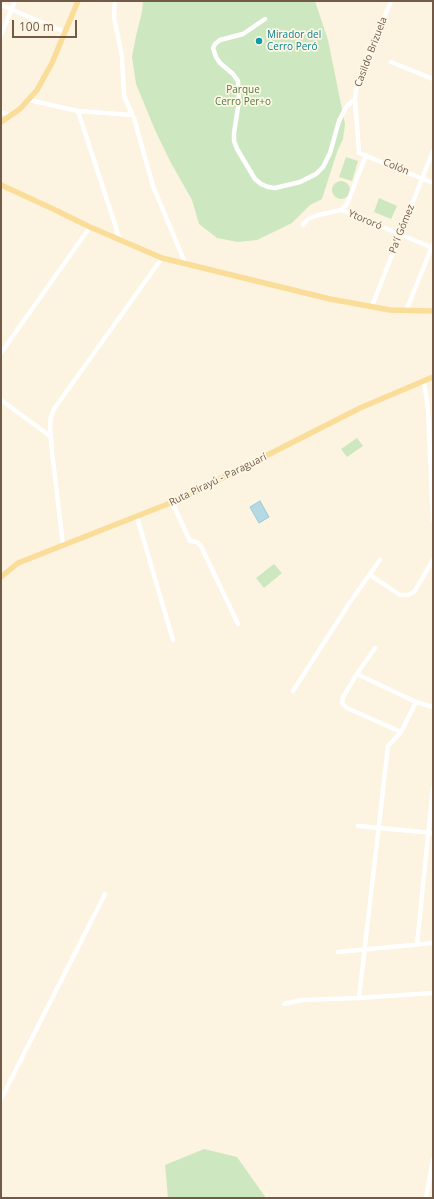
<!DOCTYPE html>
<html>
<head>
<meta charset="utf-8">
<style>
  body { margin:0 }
  #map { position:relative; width:434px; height:1199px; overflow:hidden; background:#fcf3e0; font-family:"Open Sans",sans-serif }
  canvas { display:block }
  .frame { position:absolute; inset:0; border:2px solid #725a48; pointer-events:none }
  .scale { position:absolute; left:12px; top:20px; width:65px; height:18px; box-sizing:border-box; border:2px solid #725a48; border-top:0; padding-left:5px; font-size:12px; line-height:14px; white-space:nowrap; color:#725a48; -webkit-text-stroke:3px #fff7e6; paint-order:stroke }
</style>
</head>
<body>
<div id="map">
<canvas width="434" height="1199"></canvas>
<div class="frame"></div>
<div class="scale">100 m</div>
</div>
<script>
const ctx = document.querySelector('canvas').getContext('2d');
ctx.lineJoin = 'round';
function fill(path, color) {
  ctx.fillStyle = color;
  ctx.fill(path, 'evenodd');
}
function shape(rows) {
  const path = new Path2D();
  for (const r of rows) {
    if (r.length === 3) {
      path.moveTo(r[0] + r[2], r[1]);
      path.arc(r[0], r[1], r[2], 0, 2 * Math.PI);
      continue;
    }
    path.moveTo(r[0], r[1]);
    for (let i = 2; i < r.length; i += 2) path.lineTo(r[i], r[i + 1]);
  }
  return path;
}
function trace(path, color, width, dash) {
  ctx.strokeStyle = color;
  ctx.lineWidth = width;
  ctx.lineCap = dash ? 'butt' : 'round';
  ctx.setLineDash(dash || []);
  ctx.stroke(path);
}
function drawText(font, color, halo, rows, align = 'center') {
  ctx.font = font + ' "Open Sans",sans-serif';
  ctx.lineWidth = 3.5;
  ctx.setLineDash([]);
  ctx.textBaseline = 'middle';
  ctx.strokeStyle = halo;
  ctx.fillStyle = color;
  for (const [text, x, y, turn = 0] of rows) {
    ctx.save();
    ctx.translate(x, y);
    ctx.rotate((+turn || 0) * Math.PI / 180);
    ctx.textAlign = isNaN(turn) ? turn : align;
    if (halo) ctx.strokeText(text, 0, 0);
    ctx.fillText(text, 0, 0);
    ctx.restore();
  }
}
fill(shape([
  [143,1,315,1,328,40,345,124,343,139,337,152,322,199,310,205,292,223,257,240,238,242,217,238,199,224,192,200,170,161,155,130,136,84,132,57,136,36,142,12],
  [346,157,358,161,352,181,339,177],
  [341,190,9],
  [379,198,397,206,391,219,374,212],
  [357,438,363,446,347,457,341,449],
  [274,564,282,573,264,588,256,578],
  [204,1149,237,1157,266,1198,168,1198,165,1165]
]), '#cde8c0');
const water = shape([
  [260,501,269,517,259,523,250,507,260,501]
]);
fill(water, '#b6dae4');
trace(water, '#9cc9d6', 1);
trace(shape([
  [115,1,114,17,122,57,124,96,134,118,153,186,186,265],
  [391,1,356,90,355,99,359,153,433,183],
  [1,5,65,32],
  [265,19,243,34,220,40,215,44,213,48,216,57,220,63,233,74,238,81,239,101,234,133,234,141,237,149,255,179,261,184,268,187,275,188,300,182,316,174,323,167,330,153,339,121,343,113,347,106,355,99],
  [1,35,15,1],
  [391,62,433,79],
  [29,100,78,111,132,115],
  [78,111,120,240],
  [1,112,11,116],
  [342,210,433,248],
  [342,210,347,204,366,155],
  [303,225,308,219,318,215,342,210],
  [372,306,433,151],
  [406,311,433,244],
  [1,353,90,227],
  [424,381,428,409,433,520],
  [1,400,50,436],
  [172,502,190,541,197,542,201,546,238,624],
  [137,517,173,640],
  [63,545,52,452,50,426,51,417,54,409,162,258],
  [370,575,400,595,408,595,414,592,433,560],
  [375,648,357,674,343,697,342,703,347,708,401,732],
  [357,674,416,702,433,707],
  [293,691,350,602,380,560],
  [358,826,433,833],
  [417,944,433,787],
  [338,952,433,943],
  [359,998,388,746,401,732,416,702],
  [284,1004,301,1000,359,998,433,993],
  [1,1099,105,894],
  [426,1198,433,1159]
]), '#fff', 4.5);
trace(shape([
  [1,122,20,109,37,90,52,63,78,1],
  [1,185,51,208,90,227,162,258,330,299,390,310,433,311],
  [1,577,18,563,183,498,360,408,433,377]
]), '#fadd99', 5.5);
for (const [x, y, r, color] of [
  [259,41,4,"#0f9aa8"]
]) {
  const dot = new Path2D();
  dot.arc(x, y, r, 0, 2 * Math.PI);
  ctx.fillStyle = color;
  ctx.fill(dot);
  trace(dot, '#fff7e6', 1.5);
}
drawText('10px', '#0d838f', '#fff7e6', [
  ["Mirador del",267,35],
  ["Cerro Peró",267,47]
], 'left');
drawText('10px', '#725a48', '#fff7e6', [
  ["Casildo Brizuela",371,52,-69],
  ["Colón",396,167,22],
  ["Ytororó",365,220,23],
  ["Pa'í Gómez",402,229,-68],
  ["Ruta Pirayú - Paraguarí",218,480,-26]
]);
drawText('10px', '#517d43', '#fff7e6', [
  ["Parque",243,90],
  ["Cerro Per+o",243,102]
]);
</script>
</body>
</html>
